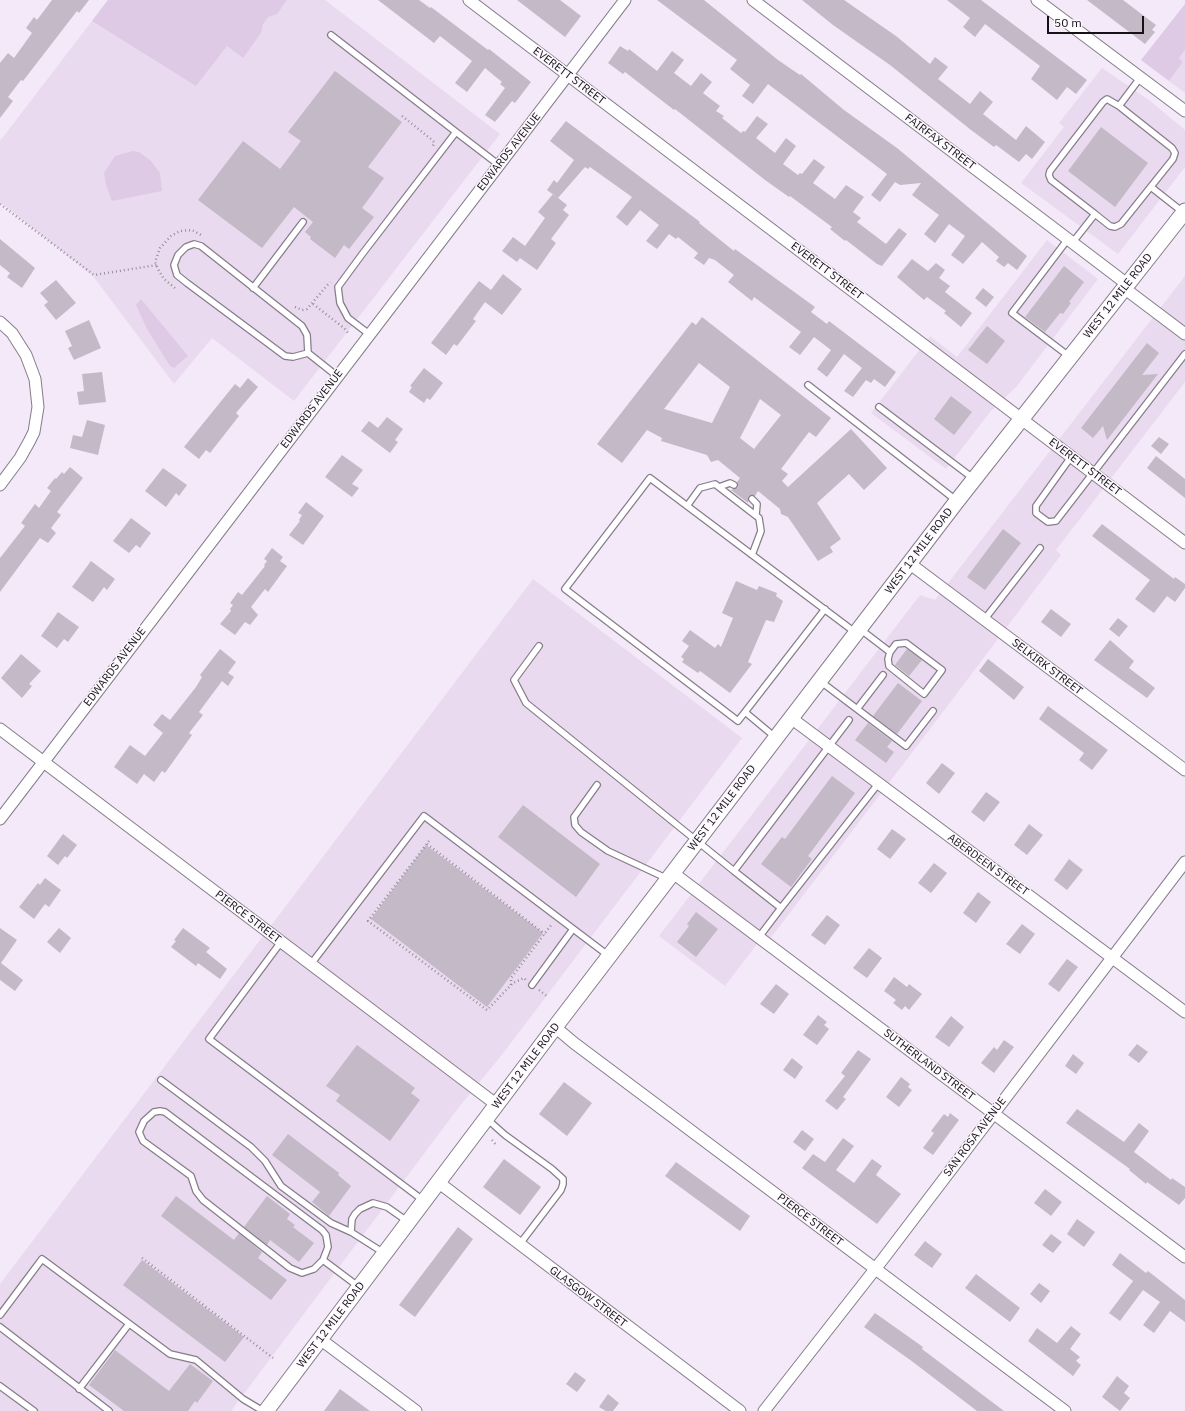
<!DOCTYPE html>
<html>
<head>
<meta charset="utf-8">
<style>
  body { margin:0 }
  #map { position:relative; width:1185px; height:1411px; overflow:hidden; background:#f4e9f8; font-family:"IBM Plex Sans",sans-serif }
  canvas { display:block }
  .scale { position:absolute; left:1047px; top:16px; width:97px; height:18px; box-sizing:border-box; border:2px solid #151217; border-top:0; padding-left:5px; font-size:12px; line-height:14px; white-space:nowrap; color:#151217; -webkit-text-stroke:3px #fdf9ff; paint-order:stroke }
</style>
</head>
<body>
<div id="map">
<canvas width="1185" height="1411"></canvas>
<div class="scale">50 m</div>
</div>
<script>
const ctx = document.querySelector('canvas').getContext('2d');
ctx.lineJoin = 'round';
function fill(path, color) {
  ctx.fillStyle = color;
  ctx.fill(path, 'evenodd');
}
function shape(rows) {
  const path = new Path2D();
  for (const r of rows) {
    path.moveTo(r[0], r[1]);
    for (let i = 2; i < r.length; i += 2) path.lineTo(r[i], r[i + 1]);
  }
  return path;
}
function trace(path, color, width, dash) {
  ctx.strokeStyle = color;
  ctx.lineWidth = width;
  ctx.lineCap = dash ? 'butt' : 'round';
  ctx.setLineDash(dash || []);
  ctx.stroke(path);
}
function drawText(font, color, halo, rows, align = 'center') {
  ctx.font = font + ' "IBM Plex Sans",sans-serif';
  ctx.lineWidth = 3;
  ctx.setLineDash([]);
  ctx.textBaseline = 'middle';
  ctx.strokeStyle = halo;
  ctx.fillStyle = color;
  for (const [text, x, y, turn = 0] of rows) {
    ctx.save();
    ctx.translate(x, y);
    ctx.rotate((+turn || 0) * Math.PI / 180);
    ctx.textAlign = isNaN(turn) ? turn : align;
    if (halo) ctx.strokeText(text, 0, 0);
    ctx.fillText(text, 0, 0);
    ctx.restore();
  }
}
fill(shape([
  [108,0,325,0,500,134,294,401,212,338,174,384,93,276,0,202,0,141],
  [1185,50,1185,93,1169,81,1183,62,1179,58],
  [1102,68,1149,100,1185,130,1185,167,1118,254,1021,183,1064,127,1059,123],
  [1047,240,1098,279,1017,386,990,412,946,469,871,413,930,336,957,357],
  [1185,276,1185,382,1056,550,1061,555,946,708,763,948,757,944,725,986,659,936,920,595,935,600],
  [533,579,742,738,501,1056,459,1107,231,1411,0,1411,0,1284]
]), '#eadaef');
fill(shape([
  [108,0,287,0,277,14,268,17,263,24,261,33,243,58,227,46,196,86,92,21],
  [1185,4,1185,50,1179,58,1183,62,1169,81,1141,60],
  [133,151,139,152,151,161,160,173,162,191,112,201,106,185,104,173,115,156],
  [141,299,188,356,174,368,170,366,147,329,136,305]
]), '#decae5');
fill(shape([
  [52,0,89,0,79,13,77,11,23,81,21,80,8,97,13,101,0,118,0,63,8,53,14,58,32,33,26,28,34,17,37,20],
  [378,0,419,0,430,8,431,7,488,50,489,49,531,82,515,103,512,101,495,122,485,115,505,88,500,84,502,82,485,68,467,92,455,83,472,61,440,36,434,43],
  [517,0,560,0,581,16,565,37],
  [657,0,704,0,778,60,800,75,801,74,844,110,897,148,1027,256,1017,270,1008,263,1004,267,996,261,999,257,982,242,963,264,951,255,965,236,949,224,935,243,924,234,939,215,912,195,921,183,900,185,895,182,880,202,871,195,887,174,768,84,753,104,742,96,750,85,730,69,737,60],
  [802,0,844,0,896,36,930,64,935,57,948,67,938,79,970,104,980,91,993,102,983,114,1016,140,1026,126,1045,142,1032,159,1026,154,1019,162,996,145,994,147,971,130,890,65,833,25],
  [947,0,981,0,1087,80,1076,94,1067,87,1057,100,1031,79,1040,66,985,24,975,37,963,27,970,18],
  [1087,0,1123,0,1156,25,1152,30,1155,32,1145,44],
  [620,46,628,51,629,49,657,71,672,51,684,60,674,73,691,86,701,73,712,82,703,93,720,106,716,111,724,116,722,118,741,133,743,131,745,132,757,116,768,124,756,138,775,153,786,138,796,146,783,164,798,175,800,173,802,174,814,159,825,167,813,183,835,199,846,185,864,197,853,212,861,218,857,222,886,244,899,228,907,234,882,266,877,264,846,240,845,241,830,229,832,227,790,196,789,197,765,180,675,109,674,110,625,72,623,74,608,63],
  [335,71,402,122,368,167,384,178,362,208,374,217,349,249,344,245,335,258,310,239,311,237,305,232,313,222,294,207,262,248,198,200,243,141,280,169,301,141,288,132],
  [566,121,700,222,699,223,734,251,735,249,815,307,811,312,827,324,829,321,896,372,885,387,874,379,871,383,866,380,853,397,844,391,862,368,844,354,827,377,817,369,831,350,814,337,800,355,789,347,801,332,754,297,752,301,728,282,734,275,715,260,709,258,704,265,694,258,698,253,678,237,676,239,669,234,657,249,646,241,659,225,640,210,627,226,616,217,632,197,590,167,588,169,585,167,558,198,547,190,554,180,557,183,574,160,550,141],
  [1101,127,1148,163,1115,207,1068,171],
  [553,194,567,205,563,210,569,215,551,239,556,243,537,270,520,258,517,262,502,251,513,237,525,246,545,218,538,212],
  [0,239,35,268,22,288,7,277,10,273,0,265],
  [912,259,928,271,936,263,945,270,939,278,950,286,945,292,972,313,961,327,944,313,946,311,927,297,924,300,897,277],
  [1064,266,1084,282,1069,302,1071,303,1063,314,1060,313,1045,332,1025,317],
  [503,274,522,289,502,315,485,302,473,319,476,321,457,346,454,344,446,355,431,343,479,281,491,290],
  [56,280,76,303,56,320,44,305,48,302,40,293],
  [983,288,994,297,986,307,975,298],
  [702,317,831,418,816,437,809,432,781,469,788,474,782,481,788,487,851,429,887,468,864,490,849,474,817,503,841,539,830,547,833,552,818,561,788,517,781,514,780,509,758,491,755,496,749,496,748,503,731,490,738,487,737,482,740,478,718,460,711,462,707,455,661,441,662,438,647,430,622,463,597,444,692,322,696,325],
  [699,363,730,387,712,423,664,409],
  [760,399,781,415,754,449,740,438],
  [89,320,101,348,74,360,68,348,72,346,65,331],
  [987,326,1005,341,987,364,968,350],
  [1147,343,1159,353,1142,375,1158,374,1107,440,1103,426,1093,438,1081,428],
  [424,368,443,383,430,400,427,398,424,403,409,392,412,387,410,386],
  [102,372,106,402,79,405,77,392,84,391,82,374],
  [248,378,258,387,236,413,239,416,210,453,206,450,199,459,184,447,235,384,240,388],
  [951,396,972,412,954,435,934,419],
  [387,417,403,429,395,440,398,442,390,453,361,431,369,421,378,428],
  [87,420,105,425,98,455,70,448,73,435,82,437],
  [1159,437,1169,444,1161,454,1151,446],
  [342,455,363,470,352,484,359,488,352,497,325,477],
  [1156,456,1185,479,1185,498,1147,468],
  [70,467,83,478,57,512,61,515,51,528,56,533,48,543,40,538,0,592,0,558,25,526,21,523,35,504,39,508,51,491,47,488,55,478,56,479,62,472,64,474],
  [163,468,187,485,179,496,176,493,166,507,145,491],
  [306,502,324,516,303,545,289,535,300,521,299,520,302,515,298,513],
  [131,518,151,533,140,548,136,545,129,553,113,541],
  [1102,524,1174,579,1175,577,1185,584,1185,588,1175,602,1167,596,1154,613,1135,599,1150,580,1092,536],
  [1003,529,1021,543,985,590,967,577],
  [272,548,283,557,280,561,287,566,268,592,265,589,251,607,258,615,250,625,245,622,235,635,220,624,231,611,230,609,233,605,230,603,238,592,242,595,265,566,264,565,267,561,264,559],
  [91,561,115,579,107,590,104,587,93,602,72,587],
  [736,581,757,590,759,586,777,593,776,596,783,601,774,622,766,620,748,662,752,664,730,693,700,671,698,673,682,662,684,659,681,657,689,646,682,641,690,630,715,648,718,644,721,647,733,618,722,613],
  [1051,609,1071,624,1061,637,1041,622],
  [58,612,79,627,68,642,64,639,57,648,41,636],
  [1118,618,1128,626,1119,637,1109,629],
  [1110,640,1134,661,1129,668,1155,688,1147,698,1094,660],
  [220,649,236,662,228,673,234,677,228,686,222,681,199,712,203,715,189,733,192,735,165,773,162,771,154,782,144,774,137,784,114,767,130,745,145,756,163,733,153,725,162,714,170,720,196,687,202,677,200,675],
  [907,649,922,660,909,676,895,665],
  [21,654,41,671,29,684,32,686,22,698,1,678],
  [988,659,1024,687,1014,700,979,671],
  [898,683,922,701,897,734,873,716],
  [1048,706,1108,750,1092,770,1079,760,1084,753,1039,719],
  [868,723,892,741,887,747,894,752,886,763,855,740],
  [942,763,955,773,939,794,926,783],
  [832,776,855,793,808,856,812,859,791,887,761,864,782,837,785,839],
  [986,792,1000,802,984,822,971,812],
  [523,805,600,864,576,897,498,837],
  [1029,824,1043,835,1027,855,1014,845],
  [892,829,906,839,890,859,877,849],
  [63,834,77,845,67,858,65,856,58,865,47,856],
  [426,845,543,933,487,1007,371,919],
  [1069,859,1083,870,1067,890,1054,880],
  [934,863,947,873,931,893,918,883],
  [45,878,61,890,49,907,45,904,34,919,19,907,38,883,40,885],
  [978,892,991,902,976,923,963,913],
  [696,912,718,929,696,957,677,942,689,926,687,924],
  [827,915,840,925,825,945,811,935],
  [1022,924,1035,934,1020,954,1006,944],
  [0,928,17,940,1,963,23,980,15,991,0,980],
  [59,928,71,938,60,953,47,942],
  [183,928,210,948,206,952,227,969,220,979,198,963,196,966,171,947,176,941,174,940],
  [869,948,882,958,867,978,853,968],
  [1067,959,1078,967,1059,992,1048,984],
  [894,977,907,987,909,984,922,994,909,1010,905,1006,902,1010,893,1003,896,1000,884,991],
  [776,984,789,994,774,1014,760,1004],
  [818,1015,827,1022,824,1025,829,1029,817,1045,803,1035],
  [951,1016,964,1027,949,1047,935,1037],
  [1004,1040,1014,1047,994,1073,981,1063,994,1047,997,1050],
  [1137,1044,1148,1052,1139,1063,1128,1055],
  [357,1045,415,1088,411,1093,420,1100,390,1141,336,1101,340,1095,326,1086],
  [858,1050,871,1059,843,1097,846,1099,837,1110,825,1101,845,1076,841,1073],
  [1073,1054,1084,1063,1076,1074,1065,1066],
  [792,1058,803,1067,795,1079,783,1070],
  [901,1077,910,1084,908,1087,912,1090,899,1107,886,1097],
  [564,1082,592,1103,567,1136,539,1114],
  [1077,1109,1124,1142,1139,1123,1149,1131,1134,1152,1171,1180,1172,1178,1185,1187,1185,1198,1179,1205,1147,1182,1146,1184,1129,1170,1130,1169,1066,1123],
  [950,1113,959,1120,933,1155,923,1148,934,1133,931,1131,944,1114,948,1117],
  [802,1130,814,1139,805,1151,793,1142],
  [288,1134,339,1173,338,1175,351,1186,329,1216,312,1202,320,1192,272,1155],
  [843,1138,854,1146,836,1170,854,1183,872,1159,882,1166,876,1175,901,1194,877,1224,802,1168,813,1154,825,1162],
  [504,1159,541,1187,520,1215,483,1187],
  [676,1162,750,1216,740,1231,665,1176],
  [1045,1189,1062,1202,1051,1216,1034,1203],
  [176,1196,234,1240,239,1233,262,1252,258,1258,287,1280,271,1300,161,1216],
  [267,1196,290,1214,287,1219,295,1225,293,1227,314,1243,299,1262,270,1240,267,1245,244,1227],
  [1077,1219,1095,1232,1084,1247,1067,1234],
  [458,1227,473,1239,415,1317,399,1305],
  [1051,1234,1062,1242,1053,1253,1042,1245],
  [925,1241,942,1254,932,1268,914,1255],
  [1120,1253,1146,1273,1148,1271,1185,1300,1185,1322,1170,1311,1154,1333,1143,1325,1160,1302,1143,1290,1120,1321,1109,1313,1133,1281,1112,1265],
  [142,1260,244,1337,225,1362,123,1285],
  [976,1274,1020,1308,1010,1322,965,1288],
  [1039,1283,1050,1291,1041,1303,1030,1294],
  [875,1313,923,1347,922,1349,1004,1411,977,1411,913,1362,864,1327],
  [1071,1326,1081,1334,1070,1349,1080,1357,1076,1361,1081,1365,1073,1376,1028,1341,1037,1328,1057,1343],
  [115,1350,169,1391,190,1364,213,1381,197,1403,195,1401,188,1411,124,1411,89,1385],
  [575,1372,586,1380,577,1392,566,1384],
  [1117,1376,1129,1386,1124,1393,1130,1398,1120,1411,1102,1397],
  [340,1389,370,1411,324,1411],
  [608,1394,619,1403,613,1411,606,1411,599,1407]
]), '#c3b9c7');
const lane = shape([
  [331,35,456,132],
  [1151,187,1184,213],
  [1095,214,1110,226,1115,227,1121,224,1173,159,1175,153,1172,148,1119,106],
  [1068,239,1012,313,1070,357],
  [1073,242,1095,214,1051,180,1049,175,1050,171,1103,102,1107,99,1119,106,1140,78],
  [253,288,303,222],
  [369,334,348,318,340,303,338,287,363,253,456,132,499,165],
  [308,353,293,357,285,356,187,283,177,275,174,265,178,255,186,247,194,244,201,246,302,326,307,335,308,353,337,376],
  [808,385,957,501],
  [879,407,974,479],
  [1071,457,1036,506,1036,513,1048,522,1056,521,1185,354],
  [719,487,730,483,734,485],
  [752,499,757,504,756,515],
  [687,506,700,488,715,484,759,518,761,531,752,555],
  [825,609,738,721,565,589,650,478,856,633],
  [984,620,1040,548],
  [860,629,890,652,888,659,889,666,924,694,942,670,906,643,896,644,890,652],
  [539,646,514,680,526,703,734,871,849,720],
  [820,681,906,746,933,711],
  [857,709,883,675],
  [745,712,775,737],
  [597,785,574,817,575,825,581,832,608,851,668,879],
  [734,871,781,908,759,937],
  [781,908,878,784],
  [281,942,209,1039,424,1201],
  [311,964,424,816,609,956],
  [532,985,573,929],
  [161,1080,251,1147,265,1161,281,1186,331,1223,351,1232,384,1253],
  [160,1111,165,1112,322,1230,326,1235,328,1247,323,1260,314,1269,302,1273,290,1268,203,1200,196,1191,191,1176,143,1141,139,1132,144,1121,154,1112,160,1111],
  [487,1119,505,1135,552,1169,563,1179,563,1184,561,1190,519,1245],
  [351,1232,352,1219,355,1214,360,1209,373,1203,387,1207,407,1221],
  [323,1260,359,1287],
  [0,1315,42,1259,170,1354,196,1360,243,1399,263,1411],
  [0,1327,109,1411],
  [0,1386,34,1411],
  [79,1389,129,1324]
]);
const street = shape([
  [469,0,1185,543],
  [753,0,1127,284],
  [1037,0,1185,111],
  [1124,288,1185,334],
  [0,322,12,333,26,355,35,379,38,407,34,432,29,442,20,458,0,485],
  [909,563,1185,770],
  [791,718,1185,1012],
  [0,729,497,1105],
  [0,819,625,0],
  [673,873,1185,1257],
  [555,1027,574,1043,1065,1411],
  [438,1182,740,1411],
  [320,1339,416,1411],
  [764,1411,883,1259,1185,862]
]);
const secondary = shape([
  [266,1411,555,1027,957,501,1185,211]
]);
trace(lane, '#867d8a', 8);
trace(street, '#867d8a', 13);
trace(secondary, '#867d8a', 17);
trace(shape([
  [402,116,431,139,434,142,433,146],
  [0,204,94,275,157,265],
  [175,288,164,279,159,271,155,262,160,248,171,236,180,231,192,230,203,236],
  [313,304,344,328,349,334],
  [295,307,302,310,307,309,330,282],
  [429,841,368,921,487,1010,513,983,524,978,526,980],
  [427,844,545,934],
  [511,985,511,978,552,924],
  [539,990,548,997],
  [492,1140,497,1146],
  [142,1258,273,1358]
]), '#968f99', 2.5, [1, 3]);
trace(lane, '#fff', 5.5);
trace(street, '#fff', 11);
trace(secondary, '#fff', 15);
drawText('11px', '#151217', '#fdf9ff', [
  ["EVERETT STREET",569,76,37],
  ["FAIRFAX STREET",940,142,37],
  ["EDWARDS AVENUE",509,152,-52],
  ["EVERETT STREET",827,271,37],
  ["WEST 12 MILE ROAD",1118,296,-52],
  ["EDWARDS AVENUE",312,409,-53],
  ["EVERETT STREET",1085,467,37],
  ["WEST 12 MILE ROAD",919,551,-53],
  ["EDWARDS AVENUE",115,667,-53],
  ["SELKIRK STREET",1047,667,37],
  ["WEST 12 MILE ROAD",722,808,-53],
  ["ABERDEEN STREET",988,865,36],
  ["PIERCE STREET",248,917,37],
  ["SUTHERLAND STREET",929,1065,37],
  ["WEST 12 MILE ROAD",526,1066,-53],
  ["SAN ROSA AVENUE",975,1137,-53],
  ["PIERCE STREET",810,1220,37],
  ["GLASGOW STREET",588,1297,37],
  ["WEST 12 MILE ROAD",331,1325,-53]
]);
</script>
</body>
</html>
